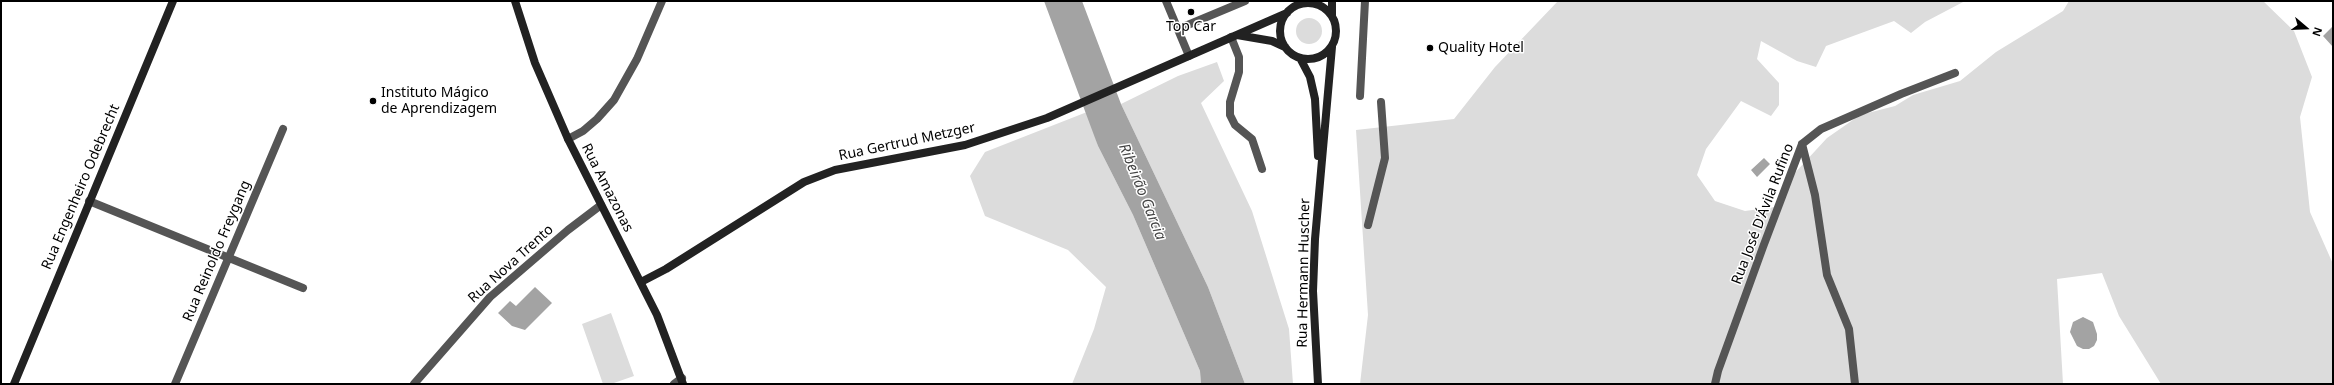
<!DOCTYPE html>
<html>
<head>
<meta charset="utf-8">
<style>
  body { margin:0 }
  #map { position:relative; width:2334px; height:385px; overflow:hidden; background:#fff; font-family:"Noto Sans",sans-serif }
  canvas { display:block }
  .frame { position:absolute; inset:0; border:2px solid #000; pointer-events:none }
  .north { position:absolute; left:2286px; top:8px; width:40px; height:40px; -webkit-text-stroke:3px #fff; paint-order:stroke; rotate:109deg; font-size:11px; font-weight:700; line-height:16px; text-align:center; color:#000 }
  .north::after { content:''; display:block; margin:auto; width:14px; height:18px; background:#000; clip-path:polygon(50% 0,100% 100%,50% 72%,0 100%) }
</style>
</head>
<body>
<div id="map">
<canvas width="2334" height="385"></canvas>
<div class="frame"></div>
<div class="north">N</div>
</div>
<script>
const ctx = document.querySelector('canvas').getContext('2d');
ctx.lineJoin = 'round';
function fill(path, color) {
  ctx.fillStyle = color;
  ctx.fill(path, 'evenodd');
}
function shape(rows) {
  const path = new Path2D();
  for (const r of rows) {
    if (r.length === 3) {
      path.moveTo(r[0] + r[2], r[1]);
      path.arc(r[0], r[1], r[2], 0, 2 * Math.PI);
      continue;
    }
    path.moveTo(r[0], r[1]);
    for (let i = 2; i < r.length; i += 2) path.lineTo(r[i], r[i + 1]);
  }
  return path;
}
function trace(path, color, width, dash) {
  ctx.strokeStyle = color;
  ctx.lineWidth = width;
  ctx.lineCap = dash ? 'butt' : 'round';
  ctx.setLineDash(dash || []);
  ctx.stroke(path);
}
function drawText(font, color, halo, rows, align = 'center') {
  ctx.font = font + ' "Noto Sans",sans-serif';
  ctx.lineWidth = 3;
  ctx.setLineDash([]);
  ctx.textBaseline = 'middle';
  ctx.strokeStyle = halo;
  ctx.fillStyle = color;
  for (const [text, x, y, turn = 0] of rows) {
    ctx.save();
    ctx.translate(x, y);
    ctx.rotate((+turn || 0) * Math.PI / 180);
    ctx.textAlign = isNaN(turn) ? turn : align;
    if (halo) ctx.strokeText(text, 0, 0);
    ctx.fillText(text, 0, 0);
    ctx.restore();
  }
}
fill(shape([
  [1558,1,1965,1,1925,22,1911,33,1894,21,1826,46,1816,67,1797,61,1761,41,1757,59,1779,83,1779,105,1771,116,1741,101,1706,149,1697,175,1715,201,1745,211,1782,206,1792,176,1827,138,1860,115,1895,106,1913,95,1960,81,1996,52,2063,11,2069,1,2263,1,2294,31,2312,77,2300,117,2310,212,2333,264,2333,384,2161,384,2119,316,2102,273,2057,279,2063,384,1360,384,1368,315,1356,130,1454,119,1495,67],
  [1309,31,13],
  [1217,62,1224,81,1201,103,1252,211,1289,329,1293,384,1245,384,1208,287,1121,104,1178,76],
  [1087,112,1098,146,1133,215,1200,371,1201,384,1072,384,1094,329,1106,287,1068,250,985,216,970,176,985,152],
  [611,313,634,376,611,384,603,384,582,324]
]), '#dcdcdc');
fill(shape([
  [1044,1,1082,1,1121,104,1208,287,1245,384,1201,384,1200,371,1133,215,1098,146],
  [2332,27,2333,28,2333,47,2323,36],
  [1764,158,1770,164,1757,177,1751,170],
  [535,287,552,303,525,330,512,326,498,313,510,301,516,306],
  [2083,317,2093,322,2097,334,2097,340,2094,346,2089,349,2083,349,2077,346,2070,332,2073,322]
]), '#a3a3a3');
trace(shape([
  [1166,1,1189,56],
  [1178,29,1245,1],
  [1231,37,1239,57,1239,72,1230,102,1230,115,1235,125,1252,139,1262,169],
  [1360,96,1365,1],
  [1368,225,1385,158,1381,102]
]), '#555', 8);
trace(shape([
  [568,139,583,131,597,119,614,100,637,59,662,1],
  [1802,144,1815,195,1827,275,1849,329,1855,384],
  [89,201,303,288],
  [175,384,283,129],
  [414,384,490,297,568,230,601,205],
  [674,384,682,378],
  [1715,384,1718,371,1763,247,1802,144,1821,129,1901,94,1955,73]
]), '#555', 8);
trace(shape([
  [515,1,535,63,568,139,657,315,683,384],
  [1332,1,1332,15],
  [1308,31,28],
  [1237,35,1272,41,1285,47],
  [1300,58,1310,77,1315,99,1318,156],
  [641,282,666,269,804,182,835,170,965,145,1047,118,1287,13],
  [14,384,173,1],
  [1318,384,1313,291,1315,239,1332,47]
]), '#222', 8);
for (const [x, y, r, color] of [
  [1191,12,4,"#000"],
  [1430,48,4,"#000"],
  [373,101,4,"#000"]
]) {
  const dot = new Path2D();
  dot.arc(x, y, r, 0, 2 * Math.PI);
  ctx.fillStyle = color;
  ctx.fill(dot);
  trace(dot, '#fff', 1.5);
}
drawText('14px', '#000', '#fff', [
  ["Top Car",1191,27,"center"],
  ["Quality Hotel",1438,48],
  ["Instituto Mágico",381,93],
  ["de Aprendizagem",381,109]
], 'left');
drawText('14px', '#000', '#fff', [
  ["Rua Gertrud Metzger",907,142,-12],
  ["Rua Engenheiro Odebrecht",81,187,-67],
  ["Rua Amazonas",607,188,63],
  ["Rua José D'Ávila Rufino",1763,214,-69],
  ["Rua Reinoldo Freygang",217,251,-67],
  ["Rua Nova Trento",511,264,-42],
  ["Rua Hermann Huscher",1304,273,-89]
]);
drawText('italic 15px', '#444', '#fff', [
  ["Ribeirão Garcia",1142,192,68]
]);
</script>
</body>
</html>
